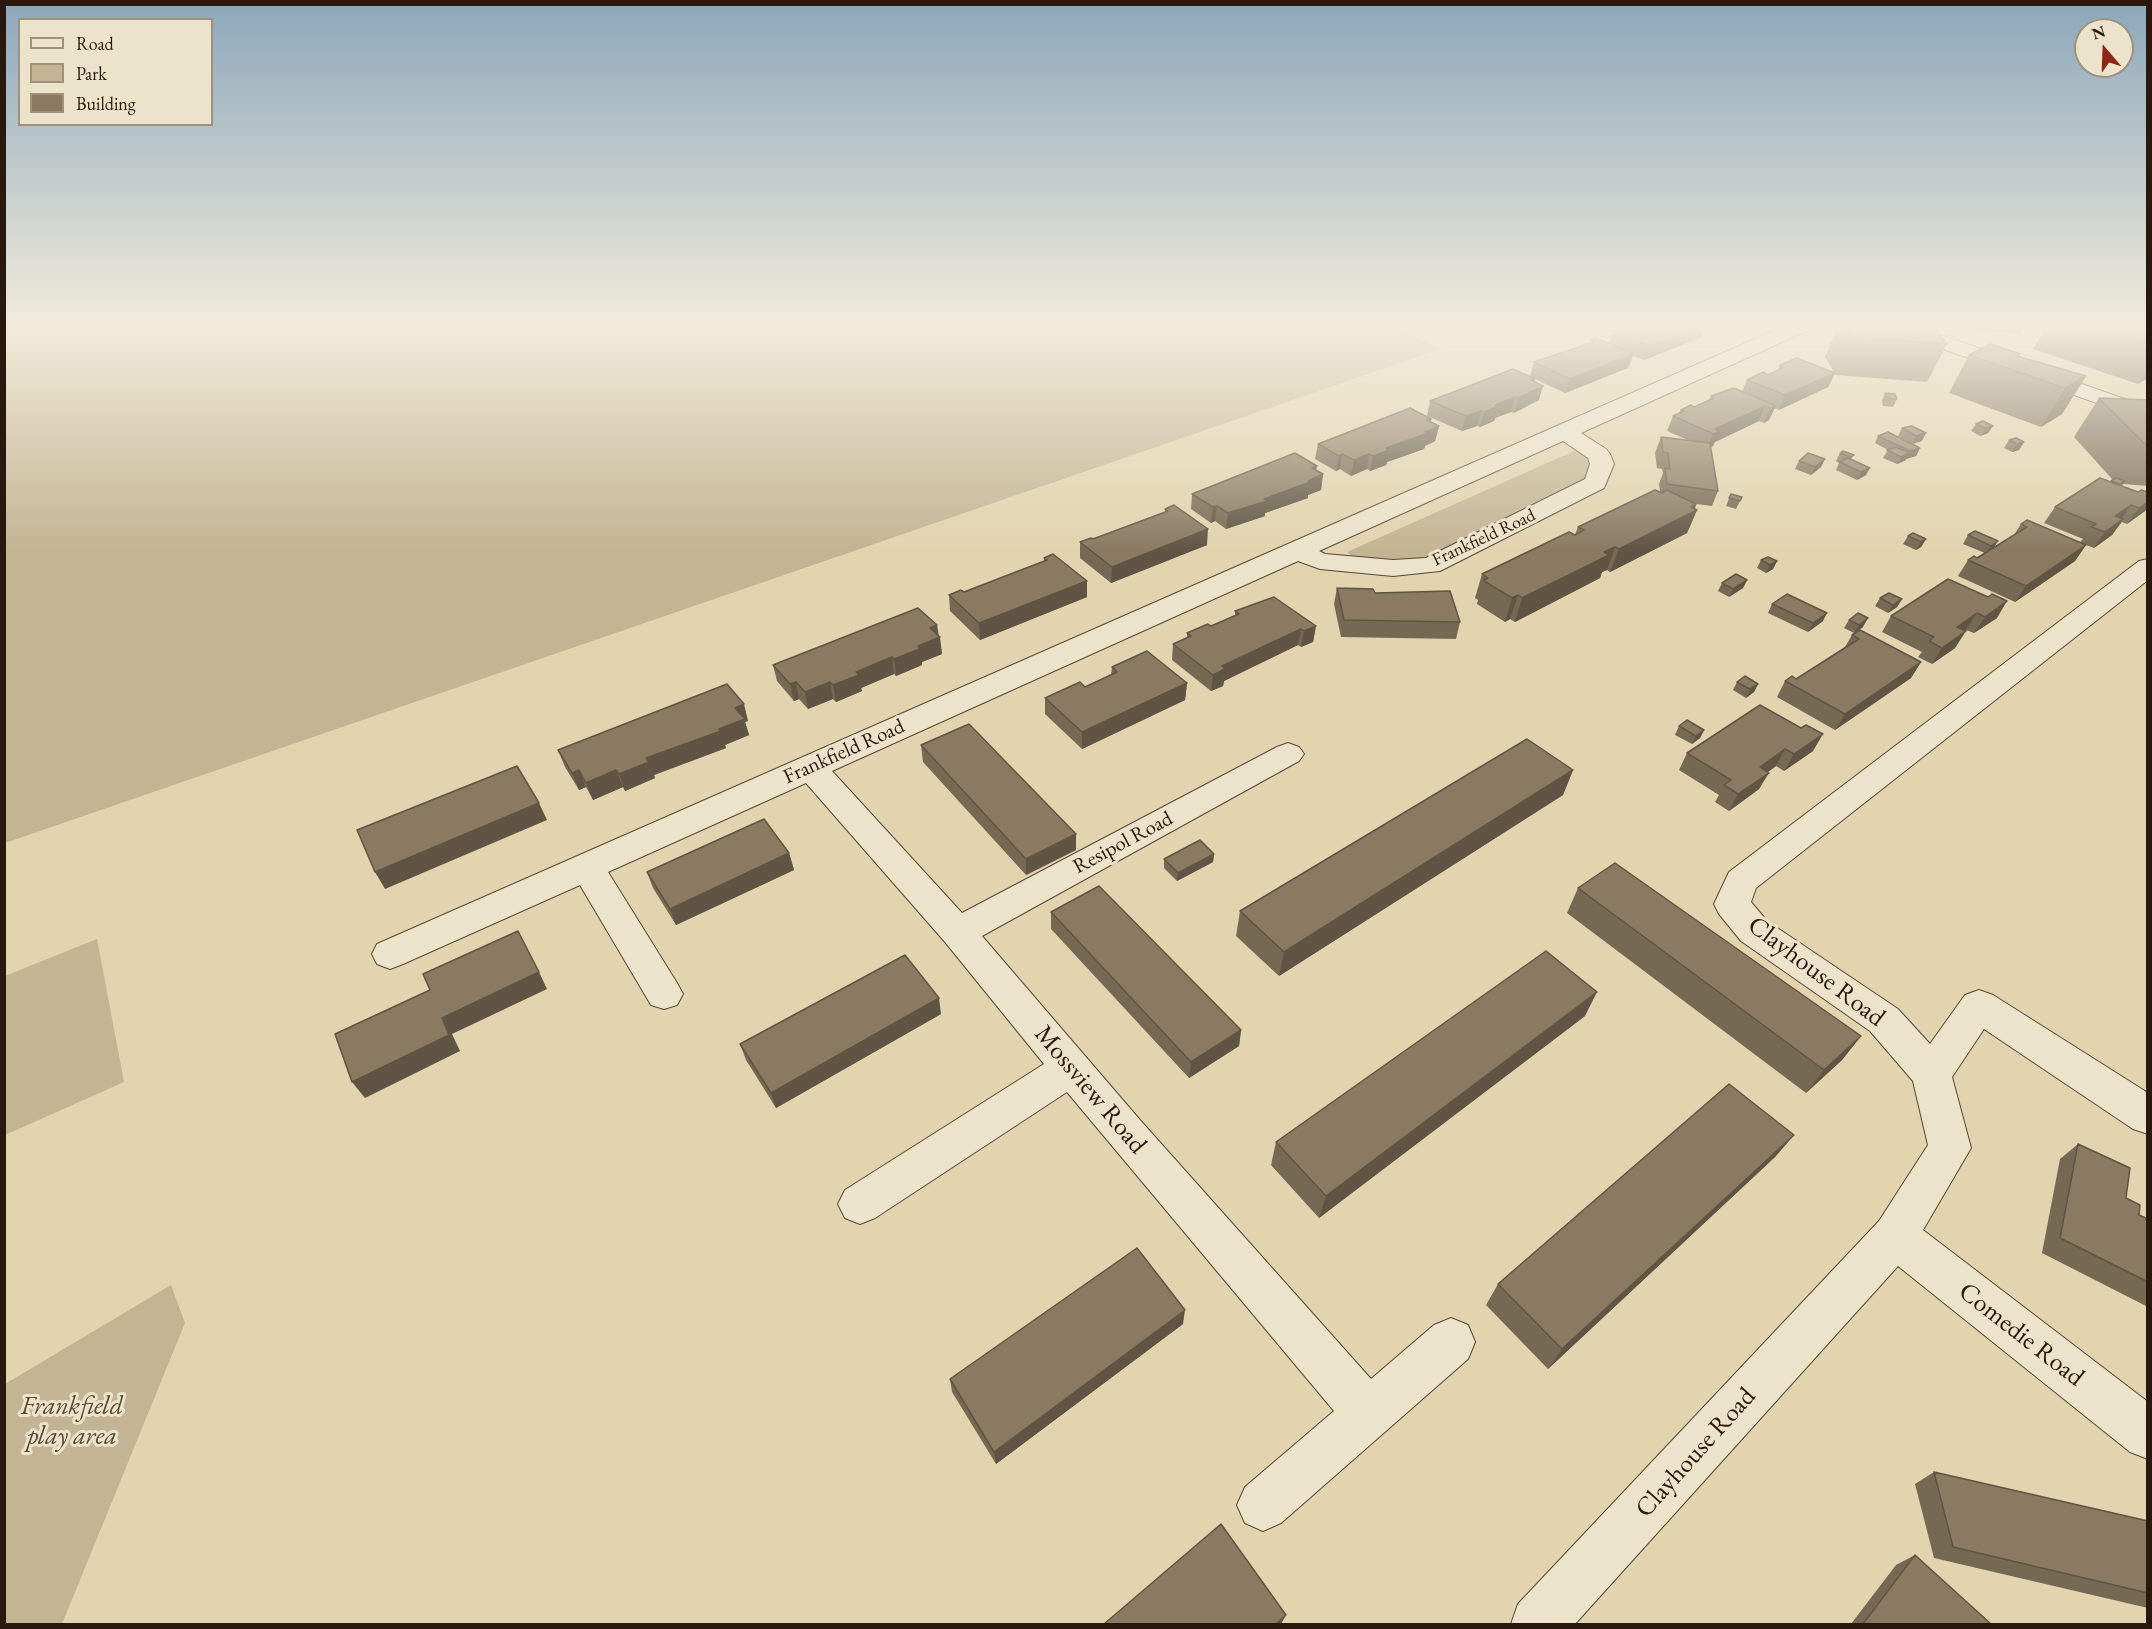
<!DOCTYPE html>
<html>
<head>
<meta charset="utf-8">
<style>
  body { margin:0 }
  #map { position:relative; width:2152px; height:1629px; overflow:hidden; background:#e2d4af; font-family:"EB Garamond",serif }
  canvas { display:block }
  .frame { position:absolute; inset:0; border:6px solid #29180d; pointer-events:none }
  .legend { position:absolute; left:18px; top:18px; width:195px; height:108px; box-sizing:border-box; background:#ece3cb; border:2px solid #9e927f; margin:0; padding:8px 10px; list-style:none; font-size:18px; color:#29180d }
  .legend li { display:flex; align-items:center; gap:12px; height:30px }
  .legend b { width:30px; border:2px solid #9e927f }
  .north { position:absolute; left:2074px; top:18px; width:60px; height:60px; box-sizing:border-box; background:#ece3cb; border:2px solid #9e927f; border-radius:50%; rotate:341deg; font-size:16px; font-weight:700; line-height:24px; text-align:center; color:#29180d }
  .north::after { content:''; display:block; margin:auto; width:21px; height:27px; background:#8f2418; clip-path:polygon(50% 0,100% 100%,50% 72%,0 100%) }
</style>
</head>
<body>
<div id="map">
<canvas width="2152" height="1629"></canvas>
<div class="frame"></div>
<ul class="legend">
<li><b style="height:8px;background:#ece3cb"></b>Road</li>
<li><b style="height:16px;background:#c3b493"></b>Park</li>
<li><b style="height:16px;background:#897a61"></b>Building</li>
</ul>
<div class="north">N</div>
</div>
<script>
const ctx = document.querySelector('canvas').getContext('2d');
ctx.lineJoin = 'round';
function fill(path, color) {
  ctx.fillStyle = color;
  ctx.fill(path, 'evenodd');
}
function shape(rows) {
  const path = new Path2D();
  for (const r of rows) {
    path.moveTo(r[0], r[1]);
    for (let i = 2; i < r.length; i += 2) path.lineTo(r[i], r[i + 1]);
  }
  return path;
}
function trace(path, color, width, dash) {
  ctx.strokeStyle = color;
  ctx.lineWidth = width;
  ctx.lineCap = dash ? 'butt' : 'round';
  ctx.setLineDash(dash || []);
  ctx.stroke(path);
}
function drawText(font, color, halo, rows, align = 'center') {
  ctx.font = font + ' "EB Garamond",serif';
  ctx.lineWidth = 6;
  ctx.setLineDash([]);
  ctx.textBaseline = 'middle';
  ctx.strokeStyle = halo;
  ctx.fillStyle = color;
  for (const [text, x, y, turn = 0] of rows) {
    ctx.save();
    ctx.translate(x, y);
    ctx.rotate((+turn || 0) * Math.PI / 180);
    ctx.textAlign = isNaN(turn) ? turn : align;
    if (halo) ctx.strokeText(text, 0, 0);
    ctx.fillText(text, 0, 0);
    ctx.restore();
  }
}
fill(shape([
  [5,324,1387,324,1441,349,5,843],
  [1574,451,1584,455,1589,462,1589,475,1583,484,1421,561,1356,560,1347,552],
  [97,939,124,1082,5,1135,5,976],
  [171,1285,185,1323,62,1624,5,1624,5,1384]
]), '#c3b493');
const minor = shape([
  [1789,324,1816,324,1813,328,1581,433,1606,449,1610,454,1614,464,1604,488,1440,571,1393,576,1320,569,1298,561,832,771,962,913,1277,747,1288,743,1299,747,1304,754,1299,761,982,936,1140,1120,1371,1379,1434,1325,1451,1318,1468,1325,1475,1342,1468,1359,1281,1523,1263,1531,1245,1523,1237,1505,1245,1487,1334,1411,1067,1092,875,1218,860,1224,845,1218,838,1204,845,1190,1044,1064,945,942,806,783,608,872,677,983,683,994,677,1005,664,1009,651,1005,580,885,403,964,390,969,377,964,372,954,377,944,1789,324],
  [1563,441,1588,458,1590,464,1585,479,1426,558,1393,560,1325,554,1319,551,1563,441],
  [1880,324,1909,324,2148,407,2148,421,1883,328,1880,324],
  [2148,559,2148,580,1756,888,1751,902,1767,921,1898,1009,1930,1044,1965,995,1979,990,1993,995,2148,1093,2148,1134,2133,1129,1984,1029,1952,1077,1971,1148,1923,1230,2148,1402,2148,1459,2130,1452,1898,1266,1575,1624,1511,1624,1518,1604,1879,1221,1928,1145,1913,1081,1870,1031,1741,941,1719,914,1714,904,1729,872,2139,561,2148,559]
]);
trace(minor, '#574736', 2);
fill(minor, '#ece3cb');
fill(shape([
  [1839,324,1872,324,1902,327,1903,324,1947,344,1927,382,1835,375,1835,374,1828,387,1779,410,1774,408,1769,420,1764,423,1759,421,1715,442,1713,446,1710,447,1718,491,1712,506,1696,504,1695,509,1697,510,1687,533,1610,572,1607,570,1602,572,1600,578,1515,622,1510,619,1505,622,1477,604,1478,600,1475,598,1482,574,1575,535,1578,527,1660,492,1659,484,1663,473,1662,469,1657,468,1655,453,1661,437,1690,441,1667,431,1673,416,1679,413,1681,410,1694,407,1709,400,1711,396,1742,392,1747,380,1768,375,1778,370,1780,365,1834,372,1825,357],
  [1972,324,2025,324,2020,333,1978,330],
  [2048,324,2148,325,2148,378,2138,384,2033,349],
  [1613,331,1702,337,1644,360,1633,356,1628,368,1565,393,1535,379,1534,382,1539,400,1514,413,1511,412,1495,418,1494,421,1480,427,1477,426,1462,431,1427,416,1430,401,1530,377,1534,362,1589,344,1590,340,1609,344],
  [1969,355,2019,356,2086,376,2062,414,2041,427,1949,393],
  [1885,393,1897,399,1893,407,1883,406,1882,401],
  [2099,398,2148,400,2148,486,2123,484,2122,486,2138,492,2148,492,2148,508,2145,511,2127,524,2122,522,2112,535,2094,548,2086,545,2075,561,2015,602,1958,576,1968,560,1977,558,1985,553,1963,544,1968,535,1994,547,2014,535,2021,524,2080,542,2083,539,2044,523,2055,507,2111,482,2113,480,2074,437],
  [1431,422,1439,426,1435,441,1425,446,1424,449,1387,462,1386,465,1370,471,1367,469,1351,476,1340,469,1336,471,1315,459,1318,444],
  [1976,424,1993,426,1988,433,1980,436,1971,431],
  [1912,426,1922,441,1912,444,1898,436,1902,428],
  [1878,436,1920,448,1916,456,1906,459,1906,460,1897,464,1883,458,1888,450,1875,443],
  [2009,440,2024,442,2019,450,2012,452,2004,448],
  [1840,453,1854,455,1851,459,1866,475,1857,480,1836,470,1839,463,1836,461],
  [1825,459,1821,467,1811,475,1795,469,1799,461],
  [1316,470,1323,474,1321,490,1308,495,1308,498,1265,513,1265,516,1226,529,1215,521,1211,523,1191,509,1192,494],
  [1731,494,1742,497,1736,509,1726,506],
  [1165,509,1207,545,1111,583,1080,558,1080,542,1093,539,1165,512],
  [1908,536,1926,539,1921,547,1916,550,1903,544],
  [1044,558,1087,581,1087,597,980,640,950,611,949,595,964,592,1044,561],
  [1761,560,1777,561,1773,569,1766,573,1757,568],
  [1948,579,1997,618,1974,633,1966,630,1955,648,1932,664,1918,657,1922,652,1882,632,1891,616],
  [1747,580,1743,588,1729,597,1718,591,1722,583],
  [1337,588,1460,622,1456,639,1341,637,1334,604],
  [1880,598,1902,599,1897,607,1888,613,1875,606],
  [1772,604,1823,621,1808,632,1768,613],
  [1235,611,1316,626,1313,642,1301,647,1298,645,1224,681,1223,686,1211,691,1172,660,1173,644,1187,638,1187,633,1211,626,1235,615],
  [1849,620,1863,627,1854,633,1844,628],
  [937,625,942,654,922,662,922,665,896,676,894,674,861,688,862,691,836,702,833,699,808,709,799,699,794,701,777,681,773,665],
  [1852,635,1921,662,1911,678,1835,730,1777,697,1785,681,1796,679,1845,647],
  [1112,667,1187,683,1185,700,1082,749,1045,714,1045,698,1085,687,1111,675],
  [1737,682,1758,684,1754,692,1746,698,1733,690],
  [1760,705,1813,751,1784,771,1776,766,1768,772,1759,789,1729,811,1715,802,1719,795,1679,770,1687,753],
  [748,721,745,722,749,735,725,745,726,748,654,775,655,778,625,791,623,787,593,800,586,787,579,790,565,767,558,750],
  [1679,726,1704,730,1700,738,1692,744,1675,735],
  [921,745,1076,850,1026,875,923,762],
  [1573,770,1563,795,1279,976,1236,936,1240,911],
  [789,853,794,870,676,925,653,888,647,872],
  [1214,854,1213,862,1177,881,1164,868,1164,859],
  [1578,888,1861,1036,1842,1060,1806,1093,1567,913],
  [1051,912,1241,1030,1239,1046,1189,1078,1051,929],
  [941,1014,776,1108,746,1060,740,1044],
  [1585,1016,1319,1218,1271,1165,1276,1142],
  [1794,1135,1775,1157,1548,1369,1486,1305,1498,1284],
  [2078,1144,2139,1215,2148,1219,2148,1307,2042,1253,2060,1159],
  [1183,1324,996,1464,952,1392,950,1379],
  [1934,1472,2148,1521,2148,1608,1934,1558,1915,1484],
  [1915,1555,1991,1624,1851,1624,1896,1565]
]), '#766953');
fill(shape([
  [1705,324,1707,324,1702,337,1644,360,1649,346],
  [1633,354,1628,368,1565,393,1570,379],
  [2148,369,2148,378,2138,384],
  [1835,373,1828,387,1779,410,1785,395],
  [2086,376,2062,414,2041,427,2065,388],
  [1535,379,1531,391,1543,386,1539,400,1514,413,1518,398,1531,380],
  [1515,397,1511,412,1495,418,1494,421,1480,427,1484,412,1495,405],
  [1765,406,1759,421,1715,442,1713,446,1707,449,1715,429],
  [1776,406,1769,420,1764,423,1770,408],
  [1481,411,1477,426,1462,431,1466,416],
  [1431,419,1429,430,1439,426,1435,441,1425,446,1424,449,1387,462,1386,465,1370,471,1373,456,1427,420],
  [1993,426,1988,433,1980,436,1985,428],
  [1926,433,1922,441,1912,444,1916,436],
  [2024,442,2019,450,2012,452,2017,444],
  [1920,448,1916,456,1906,459,1906,460,1897,464,1901,457,1910,453,1910,451],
  [1342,454,1340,469,1336,471,1339,456],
  [1369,454,1367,469,1351,476,1354,460],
  [1825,459,1821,467,1811,475,1815,467],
  [1317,466,1315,478,1323,474,1321,490,1308,495,1308,498,1265,513,1265,516,1226,529,1228,513,1264,499,1312,468],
  [1870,468,1866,475,1857,480,1861,472],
  [2148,502,2148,508,2145,511,2127,524,2139,508],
  [1696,504,1693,511,1697,510,1687,533,1610,572,1619,549],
  [2131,505,2120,521,2115,516],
  [1217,506,1215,521,1211,523,1213,507],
  [2123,519,2112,535,2094,548,2105,532],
  [1208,529,1207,545,1111,583,1112,567],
  [1926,539,1921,547,1916,550,1921,542],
  [1998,541,1993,549,1986,554,1991,546],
  [2086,545,2075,561,2015,602,2026,586],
  [1615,547,1607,570,1602,572,1600,578,1515,622,1522,598],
  [1777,561,1773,569,1766,573,1770,565],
  [1747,580,1743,588,1729,597,1733,589],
  [1087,581,1087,597,980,640,979,623],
  [1518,595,1510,619,1505,622,1512,598],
  [1902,599,1897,607,1888,613,1893,605],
  [2007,601,1997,618,1974,633,1985,617],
  [1827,613,1823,621,1808,632,1813,623],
  [1977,613,1966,630,1947,644,1957,627],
  [1868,618,1863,627,1854,633,1859,625],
  [937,625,938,638,940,637,942,654,922,662,922,665,896,676,894,659,918,646,930,628],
  [1316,626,1313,642,1301,647,1304,631],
  [1301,629,1298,645,1224,681,1223,686,1211,691,1213,675,1222,666],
  [1966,631,1955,648,1932,664,1942,648],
  [892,657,894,674,861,688,862,691,836,702,833,685,856,672],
  [1921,662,1911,678,1835,730,1845,714],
  [796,682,799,699,794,701,790,684],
  [830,682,833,699,808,709,805,692],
  [1187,683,1185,700,1082,749,1082,732],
  [1758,684,1754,692,1746,698,1750,689],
  [744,704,748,721,745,722,749,735,725,745,726,748,654,775,655,778,625,791,619,774,646,758,719,729,735,708],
  [1704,730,1700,738,1692,744,1696,736],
  [1823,734,1813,751,1784,771,1794,754],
  [1785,749,1776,766,1751,784,1760,767],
  [579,770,586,787,579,790,572,773],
  [616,770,623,787,593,800,586,783],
  [1573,770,1563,795,1279,976,1284,952],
  [1769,773,1759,789,1729,811,1738,794],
  [539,803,547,820,385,889,375,872],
  [1076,834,1076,850,1026,875,1026,859],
  [789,853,794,870,676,925,670,909],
  [1214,854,1213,862,1177,881,1178,873],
  [539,972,547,989,452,1034,460,1051,365,1098,352,1082,442,1018],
  [1597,992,1585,1016,1319,1218,1326,1196],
  [939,998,941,1014,776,1108,771,1093],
  [1241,1030,1239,1046,1189,1078,1191,1062],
  [1861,1036,1842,1060,1806,1093,1824,1070],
  [1794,1135,1775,1157,1548,1369,1562,1349],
  [1185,1310,1183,1324,996,1464,994,1452],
  [1286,1615,1281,1624,1276,1624]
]), '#605544');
const building = shape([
  [1633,324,1705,324,1649,346,1613,331,1633,324],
  [1844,324,1872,324,1905,327,1904,324,1933,326,1947,344,1853,337,1844,324],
  [2093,324,2146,324,2148,325,2148,341,2093,324],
  [1596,338,1633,354,1570,379,1534,362,1594,342,1590,340,1596,338],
  [1991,344,2020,354,2017,356,2086,376,2065,388,1969,355,1991,344],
  [1797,358,1835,373,1785,395,1747,380,1763,372,1768,375,1785,367,1780,365,1797,358],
  [1513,369,1535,379,1531,380,1543,386,1518,398,1515,397,1495,405,1498,406,1484,412,1481,411,1466,416,1430,401,1513,369],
  [1734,388,1776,406,1770,408,1765,406,1715,429,1719,431,1714,434,1673,416,1684,411,1681,410,1691,405,1694,407,1714,398,1711,396,1734,388],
  [1885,393,1895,394,1897,399,1887,398,1885,393],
  [2099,398,2148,400,2148,443,2144,443,2099,398],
  [1410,408,1431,419,1427,420,1439,426,1425,432,1428,433,1386,448,1389,450,1373,456,1369,454,1354,460,1342,454,1339,456,1318,444,1410,408],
  [1983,421,1993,426,1985,428,1976,424,1983,421],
  [1912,426,1926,433,1916,436,1902,428,1912,426],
  [1888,432,1920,448,1910,451,1878,436,1888,432],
  [1661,437,1710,443,1718,491,1667,484,1665,468,1670,469,1668,453,1663,452,1661,437],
  [2016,438,2024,442,2017,444,2009,440,2016,438],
  [1896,447,1910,453,1901,457,1887,450,1896,447],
  [1843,451,1854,455,1850,457,1840,453,1843,451],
  [1295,453,1317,466,1312,468,1323,474,1308,481,1310,482,1264,499,1267,501,1228,513,1217,506,1213,507,1192,494,1295,453],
  [1808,453,1825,459,1815,467,1799,461,1808,453],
  [1848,458,1870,468,1861,472,1840,462,1848,458],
  [2100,478,2138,492,2141,490,2148,492,2148,502,2139,508,2131,505,2115,516,2123,519,2105,532,2091,527,2096,524,2055,507,2100,478],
  [2116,478,2125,481,2120,484,2111,481,2116,478],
  [1655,490,1662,493,1667,490,1696,504,1691,507,1697,510,1619,549,1615,547,1604,552,1609,555,1522,598,1518,595,1512,598,1484,581,1488,578,1482,574,1569,532,1575,535,1584,530,1578,527,1655,490],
  [1731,494,1742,497,1740,501,1729,498,1731,494],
  [1174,505,1208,529,1112,567,1080,542,1091,538,1093,539,1168,511,1165,509,1174,505],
  [2027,520,2086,545,2026,586,1968,560,1974,556,1977,558,2027,527,2021,524,2027,520],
  [1975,531,1998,541,1991,546,1968,535,1975,531],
  [1913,533,1926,539,1921,542,1908,536,1913,533],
  [1053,554,1087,581,979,623,949,595,961,590,964,592,1047,560,1044,558,1053,554],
  [1768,557,1777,561,1770,565,1761,560,1768,557],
  [1736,574,1747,580,1733,589,1722,583,1736,574],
  [1948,579,1988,597,1992,594,2007,601,1985,617,1977,613,1957,627,1966,631,1942,648,1929,641,1934,637,1891,616,1948,579],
  [1337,588,1373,589,1375,593,1450,591,1460,622,1344,620,1337,588],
  [1889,593,1902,599,1893,605,1880,598,1889,593],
  [1787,594,1827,613,1813,623,1772,604,1787,594],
  [1274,597,1316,626,1304,631,1301,629,1222,666,1225,669,1213,675,1173,644,1191,636,1187,633,1208,624,1211,626,1239,614,1235,611,1274,597],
  [918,608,937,625,930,628,940,637,918,646,920,649,894,659,892,657,856,672,859,675,833,685,830,682,805,692,796,682,790,684,773,665,918,608],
  [1858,613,1868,618,1859,625,1849,620,1858,613],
  [1860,630,1921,662,1845,714,1785,681,1792,676,1796,679,1859,639,1852,635,1860,630],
  [1147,651,1187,683,1082,732,1045,698,1080,682,1085,687,1117,672,1112,667,1147,651],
  [1745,676,1758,684,1750,689,1737,682,1745,676],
  [727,684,744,704,735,708,745,719,719,729,721,731,646,758,649,762,619,774,616,770,586,783,579,770,572,773,558,750,727,684],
  [1760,705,1801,728,1806,725,1823,734,1794,754,1785,749,1760,767,1769,773,1738,794,1724,785,1731,780,1687,753,1760,705],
  [1687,720,1704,730,1696,736,1679,726,1687,720],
  [969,724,1076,834,1026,859,921,745,969,724],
  [1527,739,1573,770,1284,952,1240,911,1527,739],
  [517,766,539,803,375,872,357,830,517,766],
  [764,819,789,853,670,909,647,872,764,819],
  [1200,840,1214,854,1178,873,1164,859,1200,840],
  [1615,863,1861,1036,1824,1070,1578,888,1615,863],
  [1099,886,1241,1030,1191,1062,1051,912,1099,886],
  [518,931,539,972,442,1018,449,1035,352,1082,335,1034,430,990,423,974,518,931],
  [1546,951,1597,992,1326,1196,1276,1142,1546,951],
  [905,955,939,998,771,1093,740,1044,905,955],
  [1729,1084,1794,1135,1562,1349,1498,1284,1729,1084],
  [2078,1144,2130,1168,2126,1198,2140,1205,2139,1215,2148,1219,2148,1282,2060,1238,2078,1144],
  [1137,1248,1185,1310,994,1452,950,1379,1137,1248],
  [1934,1472,2148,1521,2148,1593,1953,1547,1934,1472],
  [1221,1524,1286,1615,1276,1624,1104,1624,1221,1524],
  [1915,1555,1991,1624,1863,1624,1915,1555]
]);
fill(building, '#897a61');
trace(building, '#605544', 1.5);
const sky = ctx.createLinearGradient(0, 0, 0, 552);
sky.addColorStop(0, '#8ca7bb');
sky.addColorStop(0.59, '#f2ecdb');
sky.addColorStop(1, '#f2ecdb00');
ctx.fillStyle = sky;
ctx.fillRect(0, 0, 2152, 552);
drawText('18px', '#29180d', '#ece3cb', [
  ["Frankfield Road",1484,538,-25]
]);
drawText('21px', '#29180d', '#ece3cb', [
  ["Frankfield Road",844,752,-24],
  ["Resipol Road",1123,843,-28]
]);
drawText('26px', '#29180d', '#ece3cb', [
  ["Clayhouse Road",1816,972,37],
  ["Mossview Road",1090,1090,50],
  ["Comedie Road",2021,1335,38],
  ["Clayhouse Road",1696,1453,-48]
]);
drawText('italic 26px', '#574735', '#ece3cb', [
  ["Frankfield",72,1407],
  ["play area",72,1437]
]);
</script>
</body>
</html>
